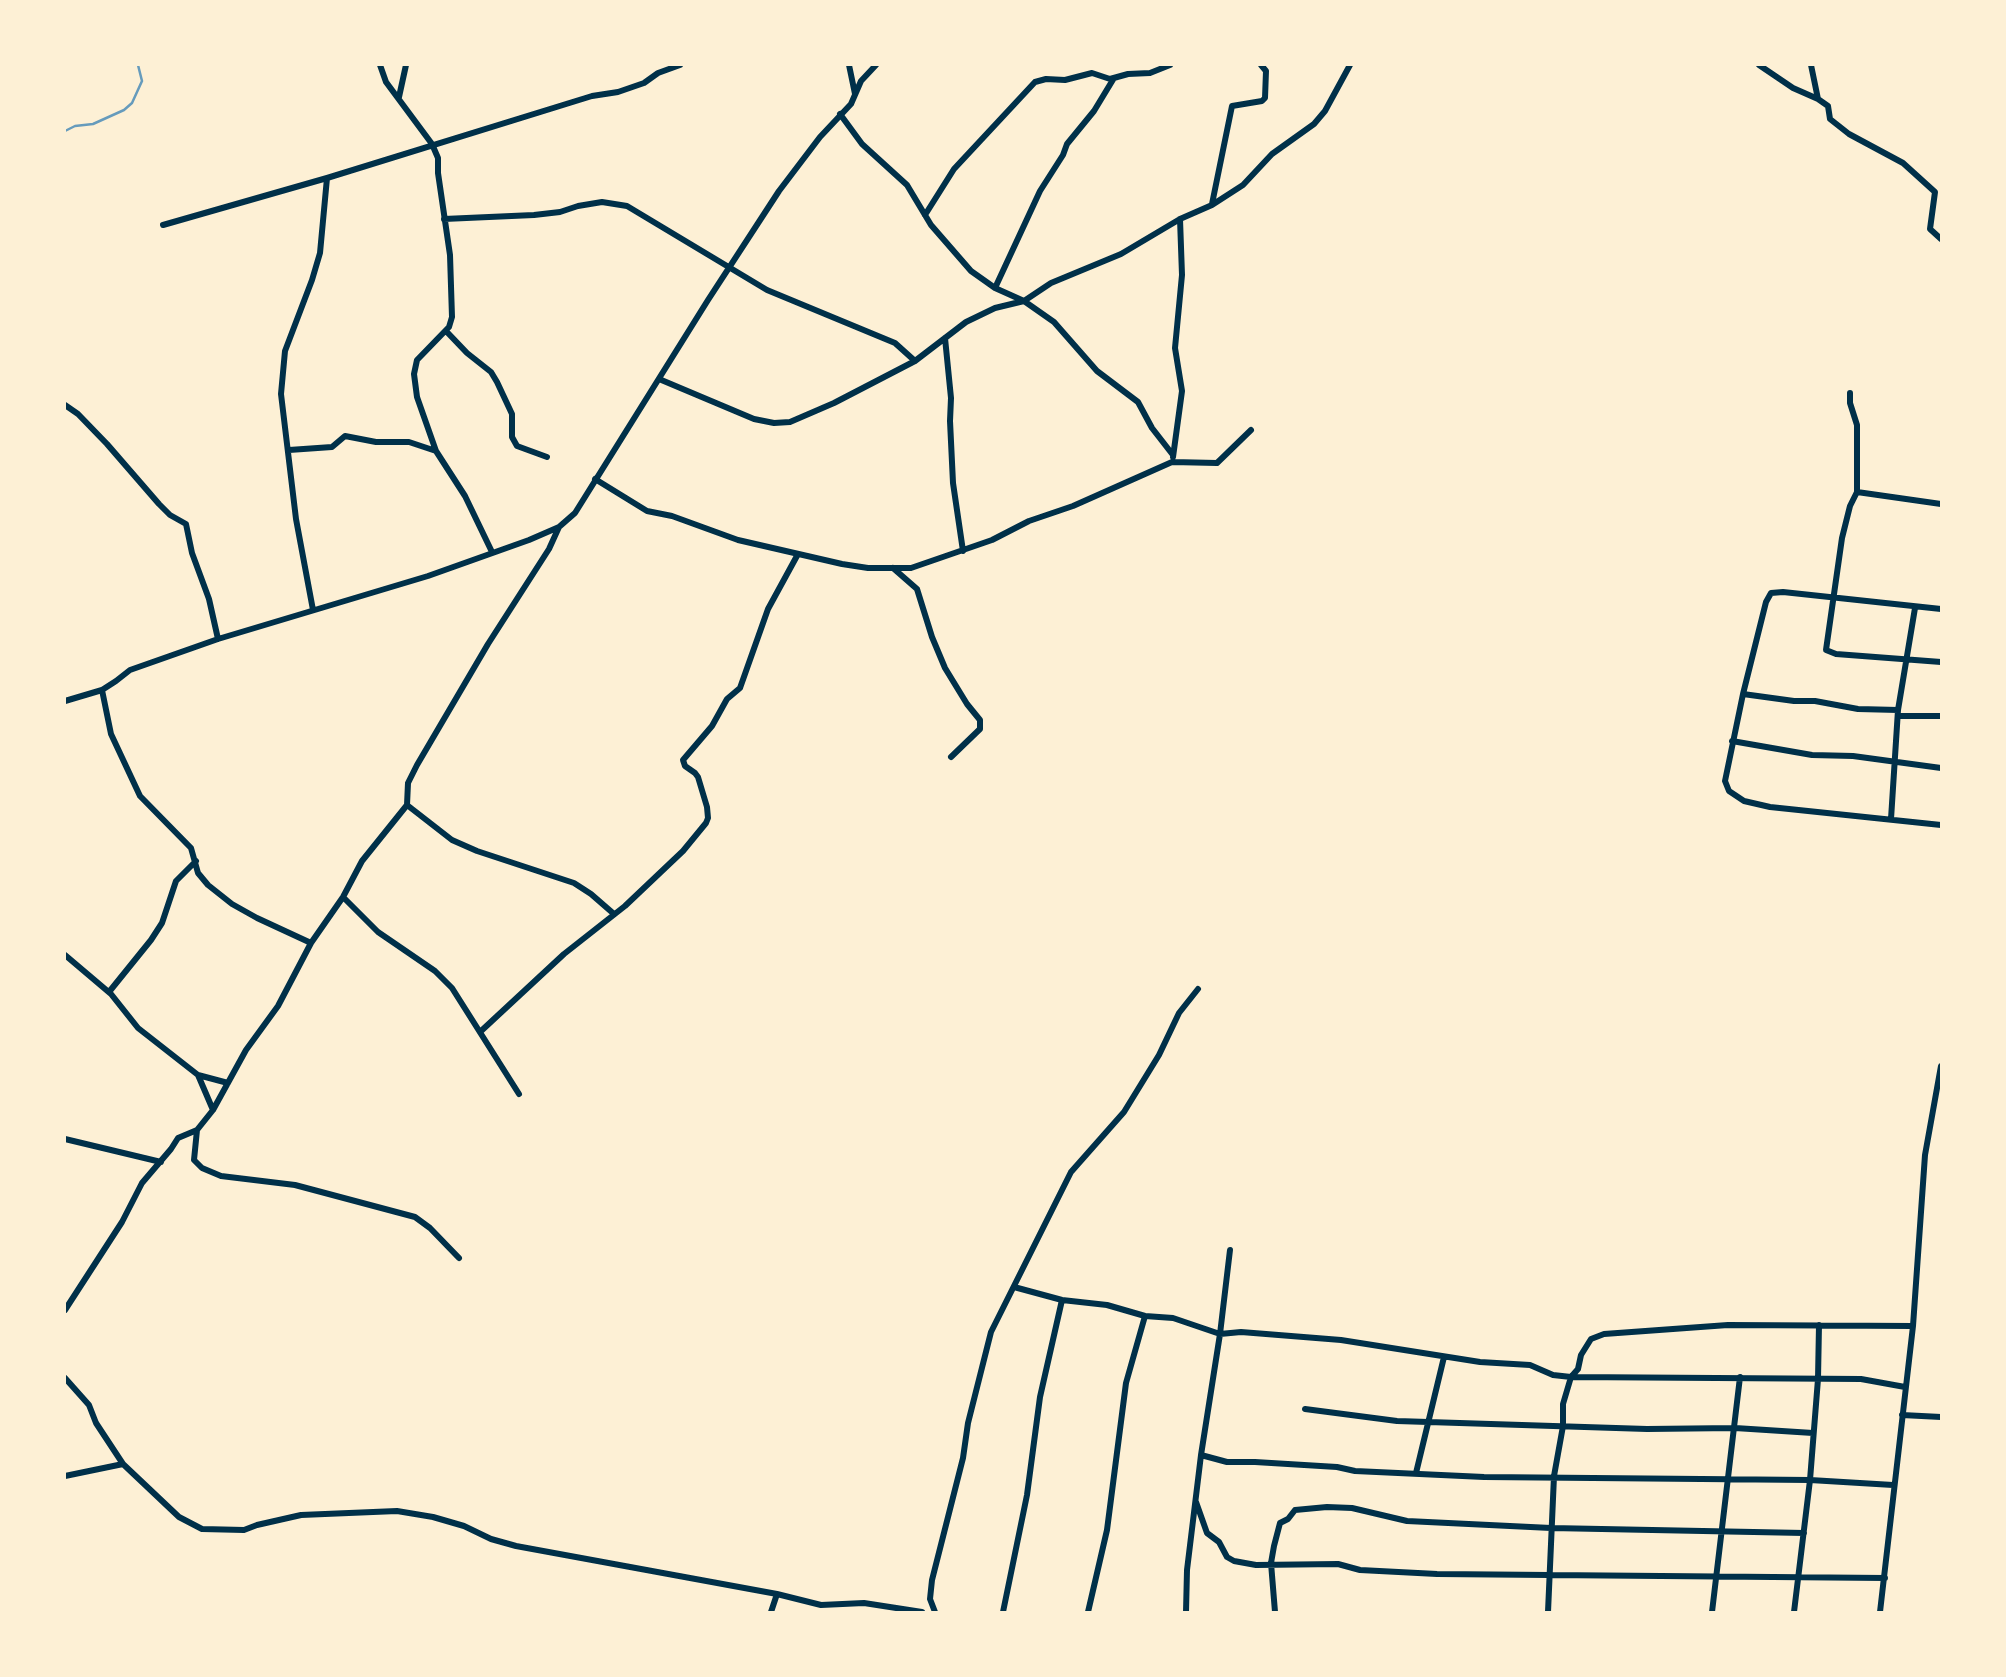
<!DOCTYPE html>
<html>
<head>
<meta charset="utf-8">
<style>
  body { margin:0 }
  #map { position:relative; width:2006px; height:1677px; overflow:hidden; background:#fdf0d5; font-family:"DM Sans",sans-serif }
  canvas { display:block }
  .frame { position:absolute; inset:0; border:66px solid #fdf0d5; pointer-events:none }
</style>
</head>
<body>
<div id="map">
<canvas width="2006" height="1677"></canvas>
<div class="frame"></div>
</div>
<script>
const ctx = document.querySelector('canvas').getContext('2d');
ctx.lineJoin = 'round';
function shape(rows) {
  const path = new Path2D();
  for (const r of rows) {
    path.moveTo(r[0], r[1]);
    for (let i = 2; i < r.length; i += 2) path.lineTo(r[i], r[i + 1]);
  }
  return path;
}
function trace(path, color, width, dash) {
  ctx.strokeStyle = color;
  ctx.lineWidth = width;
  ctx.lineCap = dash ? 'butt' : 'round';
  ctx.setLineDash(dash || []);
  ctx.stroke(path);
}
trace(shape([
  [65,131,75,126,93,124,124,110,132,103,142,81,138,65]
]), '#669bbc', 2.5);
trace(shape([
  [380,65,386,82,432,144,438,158,438,173,450,255,452,317,449,327,417,360,414,374,417,397,436,451,465,496,492,552],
  [849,65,855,94],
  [1759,65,1793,88,1818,99,1828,106,1830,119,1849,134,1903,163,1935,192,1930,229,1941,239],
  [1811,65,1818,99],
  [399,97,406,65],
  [840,114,862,144,907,185,931,225,971,271,995,288,1024,301,1054,322,1097,371,1138,402,1152,428,1173,455],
  [1212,204,1232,106,1262,101,1265,98,1266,71,1261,65],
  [925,215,954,169,1035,82,1046,79,1065,80,1092,73,1110,79,1128,74,1150,73,1170,65],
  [444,219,534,215,560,212,578,206,602,202,627,206,767,290,895,343,915,361],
  [163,225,327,178,592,96,618,92,644,83,658,73,680,65],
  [995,288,1040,191,1063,155,1067,144,1094,111,1114,78],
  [446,331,467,353,491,372,497,382,512,414,512,437,517,446,547,457],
  [945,338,951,398,950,421,953,483,963,551],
  [659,379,754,419,774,423,790,422,834,403,915,361,966,322,995,308,1024,301,1051,283,1121,254,1180,219,1212,205,1243,185,1272,154,1314,124,1325,111,1350,65],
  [1850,393,1850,403,1857,425,1857,492,1850,506,1842,538,1826,650,1836,654,1941,662],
  [65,405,78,414,107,444,159,504,170,515,186,524,192,553,209,599,218,639],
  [289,450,332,447,345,436,376,442,409,442,436,451],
  [1173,457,1182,391,1175,348,1182,275,1180,219],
  [595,479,647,511,672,516,738,540,842,564,868,568,911,568,992,540,1029,521,1073,506,1172,462,1217,463,1251,430],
  [1857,492,1941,504],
  [893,568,917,589,932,637,945,668,967,704,980,720,980,729,951,757],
  [1941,609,1783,592,1771,593,1766,602,1743,694,1725,781,1729,791,1744,801,1770,807,1941,825],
  [313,610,296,519,281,394,285,351,312,280,320,253,327,178],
  [102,690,111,734,140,796,191,848,198,873,208,885,232,904,257,918,311,943],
  [1743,694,1794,701,1815,701,1858,709,1898,710],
  [65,701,102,690,116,681,130,670,218,639,428,576,529,540,559,527],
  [1898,716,1941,716],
  [1732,741,1812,755,1853,756,1941,768],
  [407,805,452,840,477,851,574,883,591,894,614,914],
  [1891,819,1898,710,1915,608],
  [343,897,378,932,435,971,452,988,519,1094],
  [65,955,111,994,138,1028,198,1075,228,1083],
  [109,992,151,940,162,923,176,881,196,861],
  [480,1032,564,954,625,906,683,851,706,823,708,818,707,807,698,777,695,773,685,766,683,760,712,726,727,699,740,688,768,609,798,554],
  [198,1075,213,1110],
  [197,1130,194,1160,202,1168,221,1176,295,1185,415,1217,430,1228,459,1258],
  [65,1139,161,1162],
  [1014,1287,1062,1300,1107,1305,1145,1316,1173,1318,1220,1334,1241,1332,1341,1340,1480,1362,1530,1365,1553,1375,1571,1377,1861,1379,1905,1387],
  [65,1310,122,1222,142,1183,171,1149,178,1138,197,1130,213,1110,246,1050,278,1006,311,943,343,897,362,861,407,805,408,783,417,765,488,644,549,549,559,527,575,513,708,300,779,191,820,137,851,104,861,81,876,65],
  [65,1378,89,1405,96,1423,123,1464,179,1517,202,1529,244,1530,257,1525,301,1515,397,1511,433,1517,464,1526,491,1539,516,1546,777,1594,821,1605,864,1603,922,1612],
  [1305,1409,1397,1421,1647,1429,1735,1428,1813,1433],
  [1902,1415,1941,1417],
  [1201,1455,1227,1462,1255,1462,1337,1467,1355,1471,1484,1477,1810,1480,1893,1485],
  [1416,1473,1444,1357],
  [65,1476,123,1464],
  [1196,1502,1207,1533,1219,1542,1227,1557,1234,1561,1256,1565,1338,1564,1360,1570,1437,1574,1885,1578],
  [771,1612,777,1594],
  [935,1612,930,1599,932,1580,963,1458,968,1423,991,1332,1071,1172,1124,1112,1159,1055,1179,1013,1198,989],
  [1003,1612,1027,1495,1040,1397,1062,1300],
  [1088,1612,1107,1530,1126,1383,1145,1316],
  [1186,1612,1187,1570,1201,1455,1220,1334,1230,1250],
  [1275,1612,1271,1563,1274,1546,1280,1523,1288,1519,1295,1510,1327,1507,1352,1508,1407,1521,1551,1528,1804,1533],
  [1548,1612,1554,1476,1563,1426,1563,1404,1571,1377,1578,1369,1581,1355,1591,1339,1604,1334,1728,1325,1913,1326],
  [1712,1612,1740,1377],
  [1794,1612,1810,1480,1818,1379,1819,1325],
  [1880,1612,1913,1326,1925,1155,1941,1066]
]), '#003049', 6);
</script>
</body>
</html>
